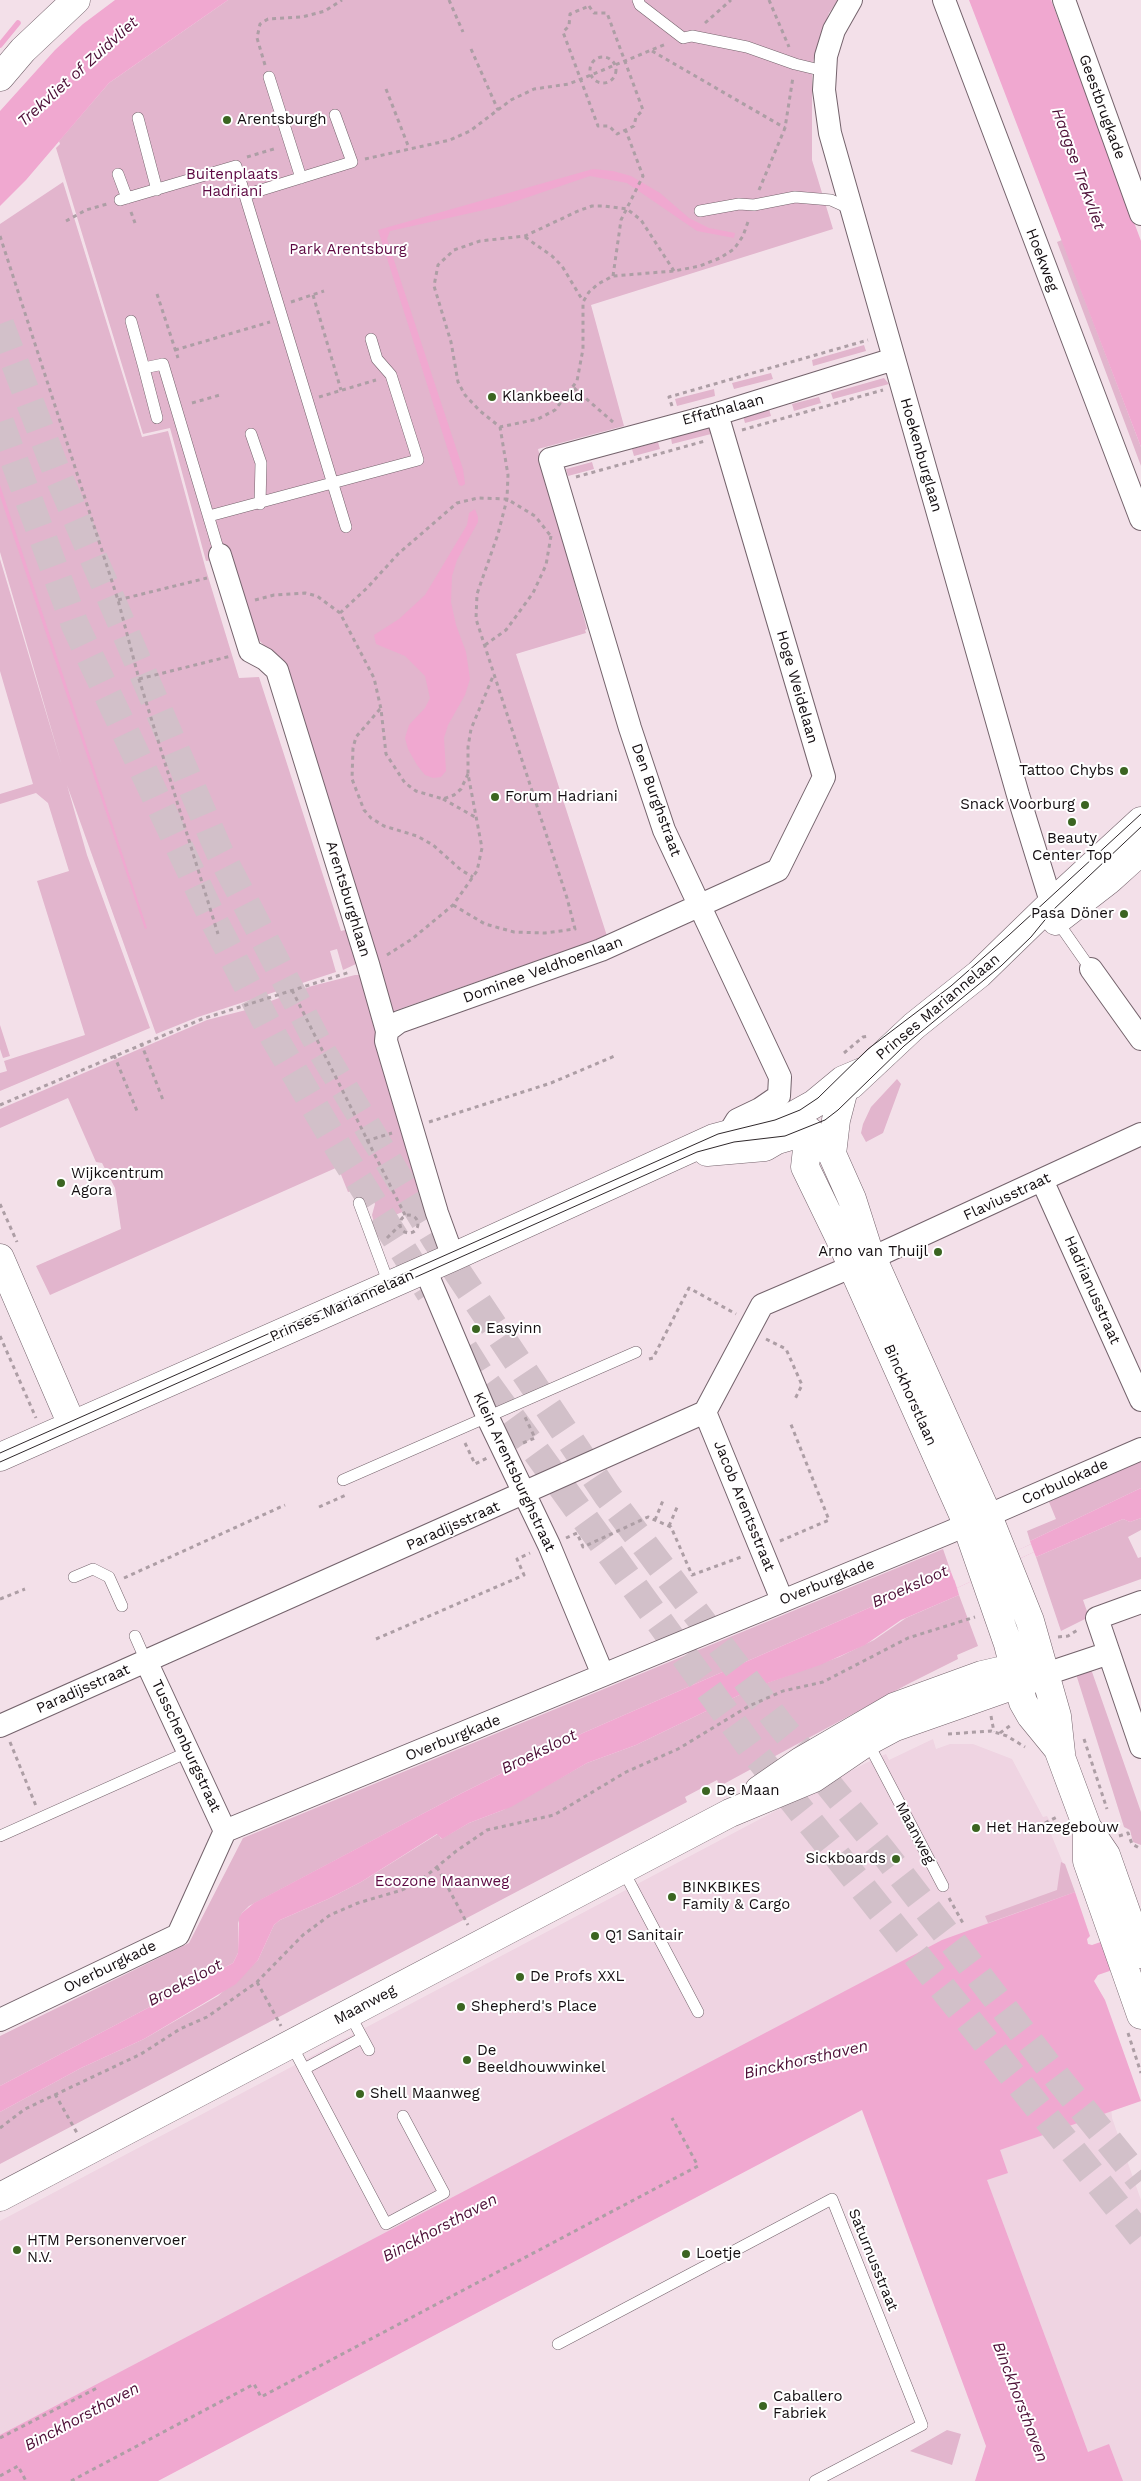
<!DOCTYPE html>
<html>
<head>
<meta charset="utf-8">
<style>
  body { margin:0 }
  canvas { display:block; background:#f3e0e9 }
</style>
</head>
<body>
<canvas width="1141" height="2481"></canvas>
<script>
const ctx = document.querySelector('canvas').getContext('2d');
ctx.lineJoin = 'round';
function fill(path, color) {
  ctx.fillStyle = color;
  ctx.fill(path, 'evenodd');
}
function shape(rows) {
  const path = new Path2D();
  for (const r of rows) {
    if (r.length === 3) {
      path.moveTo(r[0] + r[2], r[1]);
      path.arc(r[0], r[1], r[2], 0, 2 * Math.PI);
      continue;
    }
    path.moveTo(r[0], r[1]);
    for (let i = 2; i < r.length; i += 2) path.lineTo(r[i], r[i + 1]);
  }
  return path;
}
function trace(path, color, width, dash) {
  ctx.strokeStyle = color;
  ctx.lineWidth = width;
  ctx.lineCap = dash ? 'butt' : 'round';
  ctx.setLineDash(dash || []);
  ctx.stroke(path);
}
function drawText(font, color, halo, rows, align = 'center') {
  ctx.font = font + ' "Work Sans",sans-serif';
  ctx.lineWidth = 4;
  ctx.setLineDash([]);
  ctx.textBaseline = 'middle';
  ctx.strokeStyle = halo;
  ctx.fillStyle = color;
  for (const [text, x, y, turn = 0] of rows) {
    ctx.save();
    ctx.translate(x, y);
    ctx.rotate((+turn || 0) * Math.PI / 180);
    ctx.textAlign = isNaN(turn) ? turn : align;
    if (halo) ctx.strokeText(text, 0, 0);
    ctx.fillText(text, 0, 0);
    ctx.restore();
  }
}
fill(shape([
  [933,1739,936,1749,950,1744,973,1744,1012,1759,1043,1817,1047,1816,1052,1825,1048,1827,1075,1892,1073,1899,0,2441,0,2221,866,1763,886,1754,889,1760],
  [1111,2107,1112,2118,1141,2200,1141,2481,1120,2481,1086,2456,971,2154]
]), '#efd4e2');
fill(shape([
  [228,0,838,0,829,13,812,64,812,160,833,229,591,305,624,426,538,449,587,629,585,630,586,633,516,654,607,936,388,1013,269,651,250,630,213,560,206,561,170,428,143,434,56,148,60,144,59,141,109,83],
  [63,182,142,437,168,431,206,570,239,678,259,677,341,931,349,929,359,960,356,964,343,970,337,949,330,951,336,972,198,1017,156,1034,67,785,87,855,150,1028,0,1091,0,1073,7,1071,4,1061,85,1035,37,881,69,871,48,803,36,793,0,804,0,794,33,784,0,671,0,559,62,766,0,552,0,224],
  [1062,240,1141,447,1141,466,1057,242],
  [864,345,866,351,813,366,812,360],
  [771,373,773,379,734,389,732,383],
  [884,378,889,384,833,399,831,393],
  [714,389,715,396,677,406,675,399],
  [819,397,821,403,794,411,792,404],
  [769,409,771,416,745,423,743,416],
  [709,427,711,434,672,444,671,438],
  [658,442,660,449,634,456,632,449],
  [592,462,594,469,568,476,566,469],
  [355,975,364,975,372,1019,426,1203,374,1223,372,1215,375,1204,368,1186,348,1192,338,1167,50,1295,36,1266,121,1229,115,1188,102,1163,96,1162,68,1098,0,1128,0,1109,207,1020,246,1010,312,986],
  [0,1025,10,1056,3,1058,0,1049],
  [897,1079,901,1084,883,1133,866,1142,861,1133,863,1124,871,1107],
  [1141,1460,1141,1488,1030,1541,1027,1531,1056,1519,1049,1502],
  [1141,1518,1141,1530,1128,1537,1138,1558,1141,1557,1141,1579,1083,1600,1089,1617,1061,1631,1036,1557,1123,1519,1130,1522],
  [943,1549,951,1572,583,1733,460,1794,249,1906,242,1913,238,1923,238,1953,233,1963,0,2086,0,2036,189,1943,243,1838],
  [959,1595,978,1646,957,1655,958,1659,908,1684,720,1786,717,1780,685,1797,687,1802,0,2164,0,2112,81,2068,144,2039,218,1996,258,1960,274,1925,280,1920,328,1899,361,1882,438,1834,441,1839,469,1823,503,1810,587,1763,636,1745,756,1687,839,1657,874,1640,906,1618],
  [1091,1669,1141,1812,1141,1845,1133,1842,1130,1830,1124,1827,1076,1674],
  [1061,1862,1065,1864,1075,1892,988,1923,985,1916,1057,1890],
  [947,2430,961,2434,952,2465,910,2451]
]), '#e2b5cd');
fill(shape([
  [115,0,228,0,109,83,26,180,0,206,0,111,55,50,83,24],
  [969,0,1051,0,1141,241,1141,447],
  [593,169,613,171,631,176,660,193,689,218,709,228,735,233,734,238,697,231,627,183,590,176,502,206,390,231,387,239,463,469,465,484,462,486,459,485,378,230],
  [0,485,147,928,145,929,0,496],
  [475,509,478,517,478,522,457,560,452,576,451,602,456,625,466,652,470,679,465,695,448,725,444,738,446,771,441,777,433,778,425,775,417,765,408,749,405,738,409,725,425,708,430,698,425,676,405,656,376,644,374,635,399,619,425,595,467,525,469,513],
  [1141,1488,1141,1518,1130,1522,1123,1519,1036,1557,1034,1552,957,1588,959,1595,901,1620,865,1645,820,1665,756,1687,636,1745,587,1763,511,1807,469,1823,442,1839,437,1834,361,1882,328,1899,280,1920,274,1925,258,1960,236,1984,144,2039,81,2068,0,2112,0,2086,233,1963,238,1953,239,1918,242,1913,254,1903,460,1794,583,1733,951,1572,954,1580,1031,1544,1030,1541],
  [1075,1892,1090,1936,1087,1939,1088,1944,1092,1945,1141,1928,1141,1960,1098,1975,1094,1981,1105,2000,1141,2101,1000,2150,1008,2173,987,2180,1088,2452,1109,2444,1123,2481,975,2481,986,2446,862,2110,158,2481,0,2481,0,2435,942,1940]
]), '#f0a8d0');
fill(shape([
  [1031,1544,1034,1552,957,1588,954,1579]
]), '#f3e0e9');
trace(shape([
  [0,45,18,23]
]), '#f0a8d0', 5.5);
trace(shape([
  [0,324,57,473,219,851,323,1053,436,1240,607,1495,778,1722,884,1853,1060,2081,1141,2181],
  [0,422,75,625,214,921,275,1039,341,1152,430,1293],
  [464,1349,479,1373,754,1752,1141,2236]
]), '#d2c0c9', 28, [28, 14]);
const service = shape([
  [638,0,640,5,683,38,692,36,747,47,795,64,824,71],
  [269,77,301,178],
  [138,118,157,190],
  [118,174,127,198],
  [245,195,352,162,335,115],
  [120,200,236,166,346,527],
  [700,211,739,204,754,205,795,197,831,200,851,209],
  [131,321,144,368,163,364,220,555],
  [144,368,157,418],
  [251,434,261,463,260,504],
  [209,516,418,460,391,375,377,359,371,339],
  [1057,921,1085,961],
  [359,1203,389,1284],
  [343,1480,636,1352],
  [74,1577,93,1569,109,1577,122,1606],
  [135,1636,146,1661],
  [867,1741,943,1886],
  [0,1836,188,1752],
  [623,1870,698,2012],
  [349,2013,369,2050],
  [291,2044,386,2224,444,2193,403,2116],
  [304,2069,362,2038],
  [558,2344,832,2199,922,2425,815,2481]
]);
const minor = shape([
  [851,0,834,30,826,56,824,90,830,133,1018,795,1056,918],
  [944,0,1141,519],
  [1064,0,1141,214],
  [220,555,250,651,265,659,277,670,368,964,387,1031,386,1041,437,1213,453,1257],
  [1091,969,1141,1039],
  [387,1031,399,1022,601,950,778,870,824,777,717,414],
  [729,1133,737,1120,760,1109,779,1096,780,1077,664,830,630,728,550,459,717,414,894,359],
  [1042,1180,1141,1400],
  [425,1269,488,1418,549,1545,603,1675],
  [705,1412,782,1600],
  [1141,1602,1097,1618,1141,1747],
  [146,1661,225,1831],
  [1046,1674,1109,1653],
  [0,1726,705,1412,762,1305,872,1258,1141,1134],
  [0,2020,178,1935,225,1831,950,1532,1141,1449]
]);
const tertiary = shape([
  [0,77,23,50,76,0],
  [1056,921,1109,880,1141,851],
  [851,1085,914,1026,979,974,1052,903,1141,821],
  [799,1127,809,1131,832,1154,852,1199,867,1246,988,1516,1030,1621,1057,1716,1061,1753],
  [809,1131,805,1167,840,1239,962,1512,1008,1644,1023,1702,1031,1716,1058,1749,1087,1827,1106,1855,1141,1954],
  [707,1152,765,1147,777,1140,808,1131],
  [832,1154,836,1120,843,1093],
  [0,1258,72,1425],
  [0,1457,453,1257,714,1138,789,1118,814,1104,843,1080,862,1072],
  [759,1790,801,1761,894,1707,982,1675,1025,1665],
  [1087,1827,1087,1861,1141,2015],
  [0,2197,730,1813,814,1778,867,1742,895,1727,1046,1674]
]);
trace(service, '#74636c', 12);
trace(minor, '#74636c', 24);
trace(tertiary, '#74636c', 29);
trace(shape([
  [449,0,463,32],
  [769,0,789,47],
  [589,6,594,13,607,13,643,110,636,117,634,126,617,134,609,126,598,126,563,32,569,26,570,14,589,6],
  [705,23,731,0],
  [471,49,498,110],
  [652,51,785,128],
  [603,70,13],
  [265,65,257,38,260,24,268,19,302,17,325,11,342,0],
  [386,89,409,148],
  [247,157,277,148],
  [365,159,450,140,470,131,511,100,534,89,569,84,666,44],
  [759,190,785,128,793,77],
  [131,212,135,223],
  [66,221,86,210,107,204],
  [0,236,118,600,139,679,218,934],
  [525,237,552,256,562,266,583,301],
  [674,271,641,220,627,209,604,206,592,206,578,211,525,236,480,241,454,250,438,265,434,286,451,342,458,382,465,395,480,411,500,427,538,419,555,410,577,381,583,349,583,302,589,292,598,284,613,276,674,271,700,266,720,258,734,249,743,236,749,219],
  [613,276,621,220,643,176,626,131],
  [157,294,178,358],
  [313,295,341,390],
  [291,302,324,291],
  [175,350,270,322],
  [574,388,613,422],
  [319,397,376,380],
  [192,403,220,395],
  [672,406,669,397,868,340],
  [742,430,883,390],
  [576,477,705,441],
  [118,600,207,578],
  [255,600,274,595,305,593,317,596,340,613,374,678,381,709,386,754,405,783,416,791,443,799,454,795,461,789,468,774],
  [340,613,367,588,398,554,457,503,478,498,507,499,535,516,550,535],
  [485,645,506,630,533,593,546,565,551,536],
  [139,679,231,656],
  [380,709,356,737,353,748,352,779,364,810,371,818,384,826,417,836,433,845,461,870,473,877],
  [443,799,475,817],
  [453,905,485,924,514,932,545,933,575,929,567,898,476,619,477,594,498,534,507,499,508,475,500,427],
  [387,955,412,939,453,905,477,871,482,848,468,774,468,747,471,729,494,674],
  [292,990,405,1215],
  [141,1043,163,1100],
  [844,1053,863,1037,869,1036],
  [114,1055,137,1111],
  [0,1105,202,1019,350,972],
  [429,1122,551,1083,617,1055],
  [366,1141,392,1133],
  [0,1204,17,1242],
  [409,1224,9],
  [387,1238,399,1226],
  [0,1336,36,1418],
  [766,1339,786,1349,802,1385,794,1401],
  [649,1359,653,1358,689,1288,736,1314],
  [465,1443,475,1464,487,1458],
  [523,1443,535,1438,525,1417],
  [319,1507,346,1495],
  [655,1520,664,1498],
  [669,1526,678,1505],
  [566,1538,577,1533,583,1547,648,1517,671,1527,692,1575,744,1556],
  [780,1541,829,1520,790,1422],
  [124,1578,285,1505],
  [0,1599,25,1589],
  [1058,1637,1068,1636,1079,1629],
  [376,1639,524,1575,517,1559,530,1553],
  [991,1716,994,1732],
  [1000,1733,1011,1725],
  [948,1734,991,1731,1007,1736,1025,1747],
  [1084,1739,1107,1809],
  [10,1742,36,1806],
  [1045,1823,1059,1816],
  [1119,1836,1128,1833,1132,1844,1141,1849],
  [437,1867,468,1925],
  [949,1898,964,1925],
  [257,1982,281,2026],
  [1128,2033,1141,2073],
  [55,2094,77,2133],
  [0,2128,25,2109,141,2054,180,2029,207,2017,257,1982,303,1935,330,1915,358,1903,402,1890,420,1881,455,1852,487,1830,554,1815,626,1772,678,1749,749,1706,783,1691,823,1682,908,1638,975,1617],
  [0,2438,99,2387],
  [0,2476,18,2466,26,2481],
  [71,2481,254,2384,261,2397,698,2166,672,2118]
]), '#ad9ea5', 3, [4, 4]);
trace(service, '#fff', 11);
trace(minor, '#fff', 22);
trace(tertiary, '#fff', 28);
trace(shape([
  [0,1453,718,1134,775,1120,800,1110,818,1098,868,1049,951,986,1009,935,1141,814],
  [0,1462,697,1152,734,1142,785,1136,825,1120,838,1110,904,1046,1001,966,1031,937,1053,910,1141,827]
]), '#2f282b', 1);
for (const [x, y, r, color] of [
  [227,120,5,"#3b6521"],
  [492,397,5,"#3b6521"],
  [1124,771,5,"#3b6521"],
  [495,797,5,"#3b6521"],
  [1085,805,5,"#3b6521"],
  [1072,822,5,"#3b6521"],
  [1124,914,5,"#3b6521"],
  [61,1183,5,"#3b6521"],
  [938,1252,5,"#3b6521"],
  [476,1329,5,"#3b6521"],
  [706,1791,5,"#3b6521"],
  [976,1828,5,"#3b6521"],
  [896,1859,5,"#3b6521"],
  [672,1897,5,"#3b6521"],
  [595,1936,5,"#3b6521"],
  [520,1977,5,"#3b6521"],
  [461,2007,5,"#3b6521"],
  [467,2060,5,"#3b6521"],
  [360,2094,5,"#3b6521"],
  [17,2250,5,"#3b6521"],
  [686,2254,5,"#3b6521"],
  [763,2406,5,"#3b6521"]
]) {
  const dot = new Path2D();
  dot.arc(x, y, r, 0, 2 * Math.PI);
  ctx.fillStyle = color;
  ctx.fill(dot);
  trace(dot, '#fff', 2);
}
drawText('15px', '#140e11', '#fff', [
  ["Geestbrugkade",1102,107,70],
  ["Hoekweg",1042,260,69],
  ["Effathalaan",723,410,-15],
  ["Hoekenburglaan",921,455,74],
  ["Hoge Weidelaan",797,687,74],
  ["Den Burghstraat",656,800,70],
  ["Arentsburghlaan",348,899,73],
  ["Dominee Veldhoenlaan",543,970,-20],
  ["Prinses Mariannelaan",938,1007,-40],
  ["Flaviusstraat",1007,1197,-25],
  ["Hadrianusstraat",1092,1290,66],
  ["Prinses Mariannelaan",342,1306,-24],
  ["Binckhorstlaan",910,1395,66],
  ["Klein Arentsburghstraat",514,1472,65],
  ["Corbulokade",1065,1482,-24],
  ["Jacob Arentsstraat",744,1506,68],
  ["Paradijsstraat",453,1526,-24],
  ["Overburgkade",827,1582,-22],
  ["Paradijsstraat",83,1689,-24],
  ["Overburgkade",453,1738,-22],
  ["Tusschenburgstraat",186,1746,65],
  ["Maanweg",915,1833,62],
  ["Overburgkade",110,1967,-26],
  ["Maanweg",365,2005,-28],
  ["Saturnusstraat",873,2260,68]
]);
drawText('15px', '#140e11', '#fff', [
  ["Arentsburgh",237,120],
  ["Klankbeeld",502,397],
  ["Tattoo Chybs",1114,771,"right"],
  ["Forum Hadriani",505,797],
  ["Snack Voorburg",1075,805,"right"],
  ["Beauty",1072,839,"center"],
  ["Center Top",1072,856,"center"],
  ["Pasa Döner",1114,914,"right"],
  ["Wijkcentrum",71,1174],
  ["Agora",71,1191],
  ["Arno van Thuijl",928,1252,"right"],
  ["Easyinn",486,1329],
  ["De Maan",716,1791],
  ["Het Hanzegebouw",986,1828],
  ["Sickboards",886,1859,"right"],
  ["BINKBIKES",682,1888],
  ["Family & Cargo",682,1905],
  ["Q1 Sanitair",605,1936],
  ["De Profs XXL",530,1977],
  ["Shepherd's Place",471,2007],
  ["De",477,2051],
  ["Beeldhouwwinkel",477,2068],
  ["Shell Maanweg",370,2094],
  ["HTM Personenvervoer",27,2241],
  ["N.V.",27,2258],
  ["Loetje",696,2254],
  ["Caballero",773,2397],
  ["Fabriek",773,2414]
], 'left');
drawText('15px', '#5d0842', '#fff', [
  ["Buitenplaats",232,175],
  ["Hadriani",232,192],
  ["Park Arentsburg",348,250],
  ["Ecozone Maanweg",442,1882]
]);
drawText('italic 16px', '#4d0f37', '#fff', [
  ["Trekvliet of Zuidvliet",78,72,-42],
  ["Haagse Trekvliet",1078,169,70],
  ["Broeksloot",910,1587,-24],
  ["Broeksloot",539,1752,-26],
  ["Broeksloot",185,1983,-28],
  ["Binckhorsthaven",806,2060,-13],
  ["Binckhorsthaven",440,2228,-28],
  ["Binckhorsthaven",1020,2402,69],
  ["Binckhorsthaven",82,2417,-28]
]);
</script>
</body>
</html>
